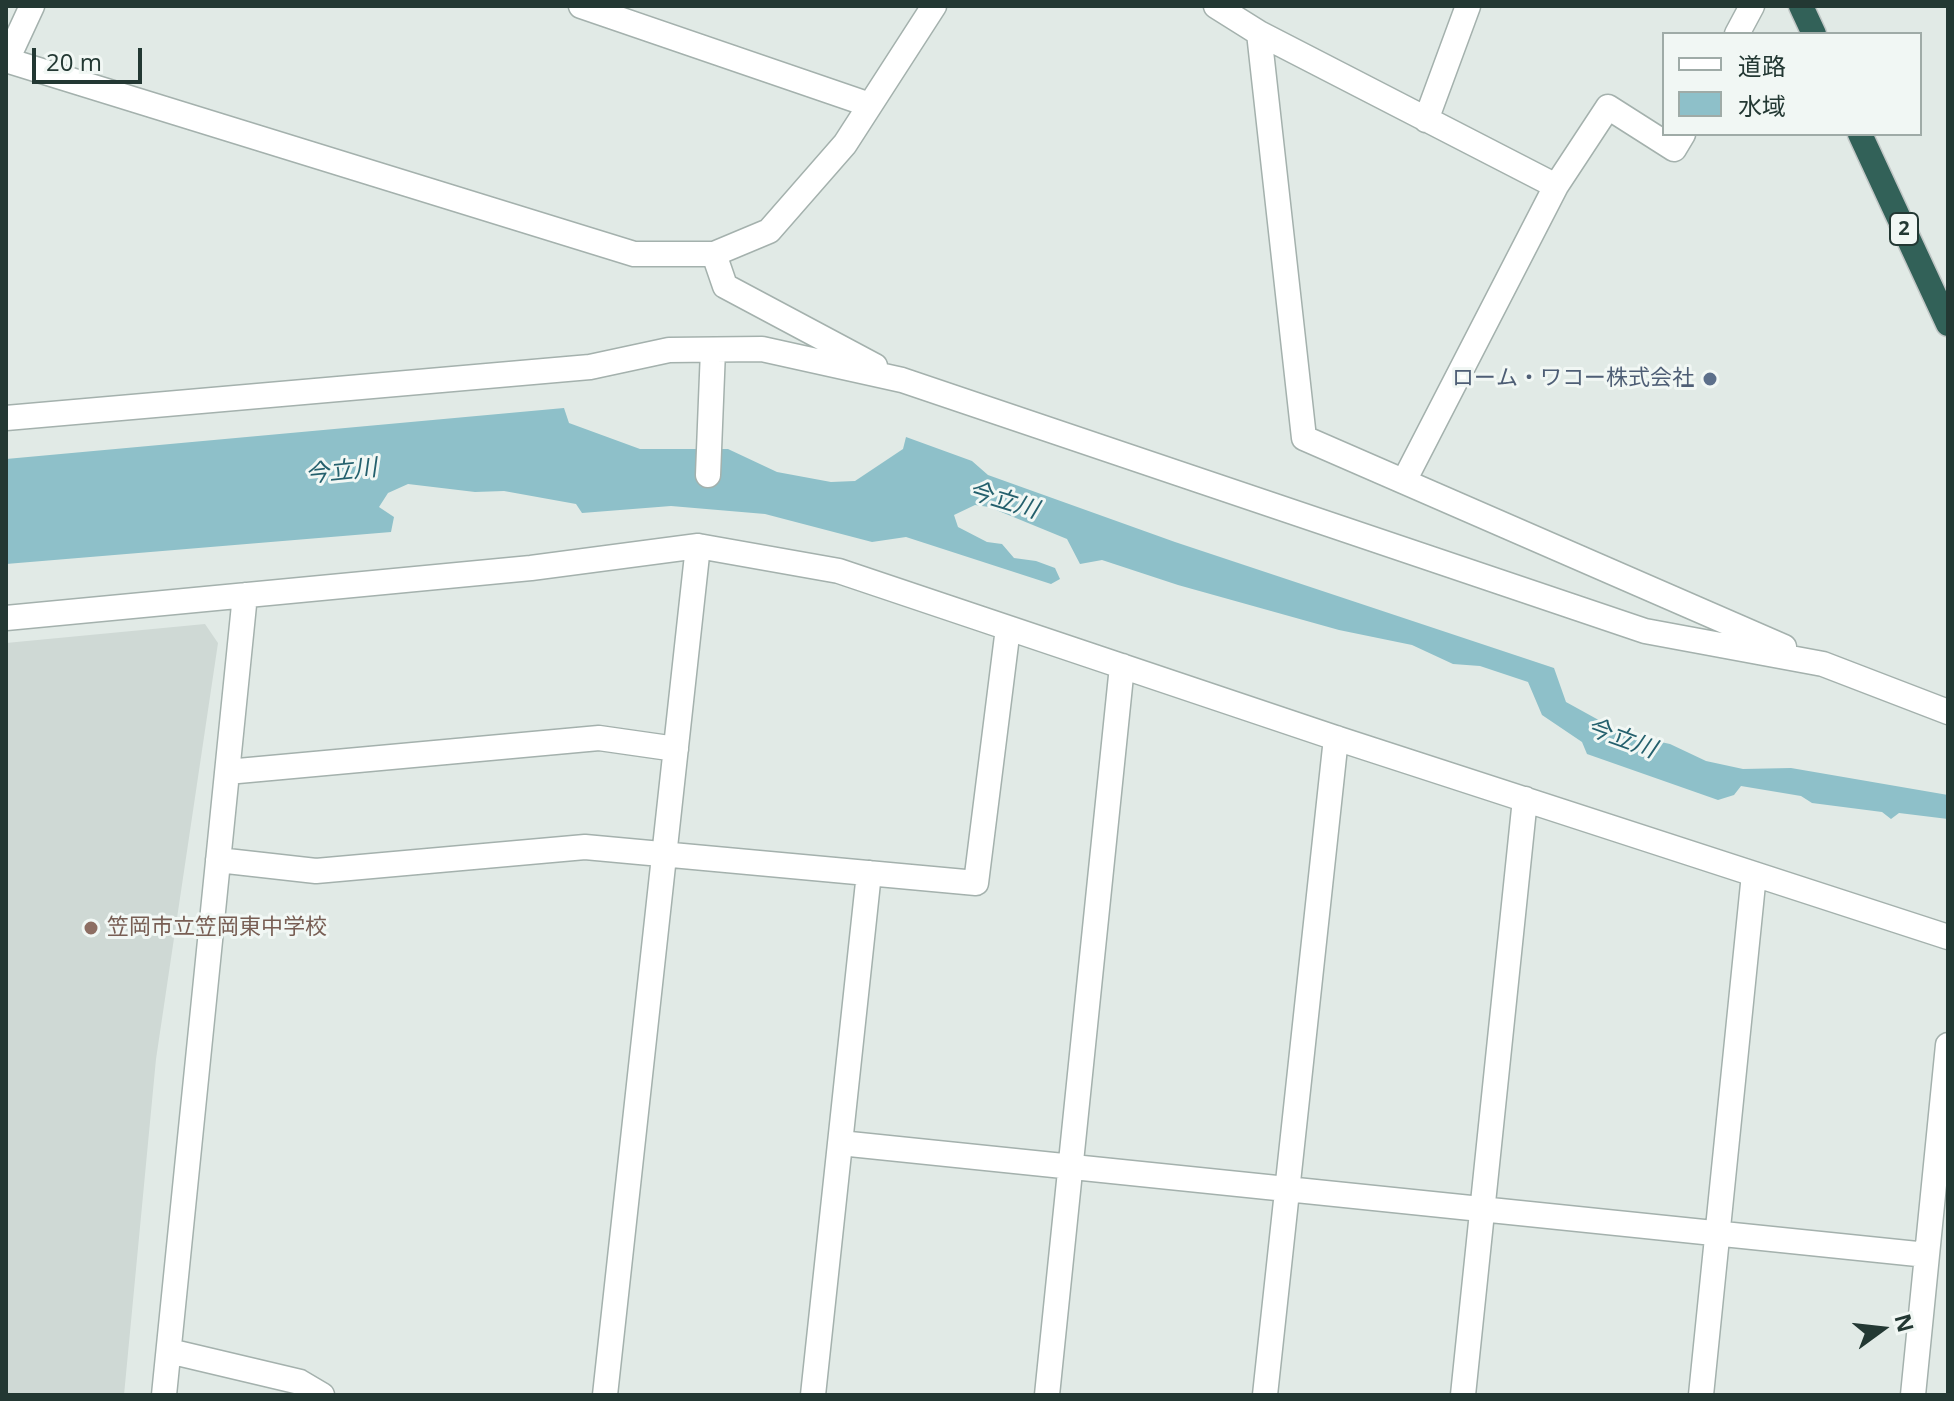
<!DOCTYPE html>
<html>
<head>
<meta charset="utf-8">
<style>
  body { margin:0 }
  #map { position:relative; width:1954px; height:1401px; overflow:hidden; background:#e1eae6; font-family:"Open Sans","Noto Sans JP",sans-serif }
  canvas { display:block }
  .frame { position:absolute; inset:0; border:8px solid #233833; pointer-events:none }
  .legend { position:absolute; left:1662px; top:32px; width:260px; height:104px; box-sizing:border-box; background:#f1f7f4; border:2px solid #9faba7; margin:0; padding:10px 14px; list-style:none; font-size:24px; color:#233833 }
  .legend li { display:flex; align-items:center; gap:16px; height:40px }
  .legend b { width:40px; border:2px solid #9faba7 }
  .north { position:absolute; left:1842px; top:1289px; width:80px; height:80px; -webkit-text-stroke:6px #f1f7f4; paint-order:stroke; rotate:75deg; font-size:22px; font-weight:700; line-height:32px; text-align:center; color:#233833 }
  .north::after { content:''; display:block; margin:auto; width:28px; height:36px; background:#233833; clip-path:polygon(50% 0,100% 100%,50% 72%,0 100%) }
  .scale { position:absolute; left:32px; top:48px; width:110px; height:36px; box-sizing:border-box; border:4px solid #233833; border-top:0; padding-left:10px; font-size:24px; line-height:28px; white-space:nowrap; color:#233833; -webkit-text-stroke:6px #f1f7f4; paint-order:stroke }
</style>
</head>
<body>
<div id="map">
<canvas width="1954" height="1401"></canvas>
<div class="frame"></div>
<ul class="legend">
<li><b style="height:10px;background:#fff"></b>道路</li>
<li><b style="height:22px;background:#8ec0c9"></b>水域</li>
</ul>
<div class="north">N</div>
<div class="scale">20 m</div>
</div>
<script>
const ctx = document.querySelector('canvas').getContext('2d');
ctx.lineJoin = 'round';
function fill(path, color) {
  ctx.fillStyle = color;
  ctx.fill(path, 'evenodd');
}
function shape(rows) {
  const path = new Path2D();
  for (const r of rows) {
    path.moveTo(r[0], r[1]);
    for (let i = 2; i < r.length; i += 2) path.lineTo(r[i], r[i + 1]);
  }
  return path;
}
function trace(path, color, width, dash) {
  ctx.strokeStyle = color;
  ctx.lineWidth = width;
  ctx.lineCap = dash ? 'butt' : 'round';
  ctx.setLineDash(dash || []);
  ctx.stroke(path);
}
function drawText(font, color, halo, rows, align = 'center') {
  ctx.font = font + ' "Open Sans","Noto Sans JP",sans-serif';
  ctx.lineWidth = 6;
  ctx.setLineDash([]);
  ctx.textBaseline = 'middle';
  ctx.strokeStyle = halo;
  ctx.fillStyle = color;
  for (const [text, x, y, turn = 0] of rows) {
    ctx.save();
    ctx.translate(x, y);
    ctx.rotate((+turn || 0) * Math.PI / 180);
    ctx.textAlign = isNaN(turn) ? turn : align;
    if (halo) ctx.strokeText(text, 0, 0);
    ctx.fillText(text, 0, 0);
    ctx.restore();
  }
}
fill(shape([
  [205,624,218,643,156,1059,124,1395,6,1395,6,643]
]), '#cfd9d5');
fill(shape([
  [564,408,569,423,640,449,728,449,777,472,831,482,855,481,903,449,906,437,972,461,988,475,1175,542,1554,668,1566,702,1624,734,1670,744,1706,761,1743,769,1791,768,1948,795,1948,819,1899,813,1891,819,1882,812,1812,803,1801,796,1741,786,1734,795,1718,800,1587,754,1582,742,1542,715,1528,682,1480,666,1453,664,1412,645,1339,630,1178,585,1102,560,1080,564,1067,539,989,507,975,505,954,515,958,527,987,542,1002,544,1014,558,1036,561,1055,568,1060,579,1051,584,906,537,872,542,765,514,671,506,582,513,576,504,504,491,475,492,408,484,388,493,379,507,394,517,391,532,6,564,6,459]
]), '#8ec0c9');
const minor = shape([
  [581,6,870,105],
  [1216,6,1259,33,1304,438,1784,647],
  [1259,33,1556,186,1404,481],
  [1737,34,1752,6],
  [6,60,634,254,714,254,769,231,845,144,934,6],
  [7,60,32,6],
  [1426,120,1468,6],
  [1556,186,1608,107,1674,149,1683,134],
  [714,254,725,286,875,366],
  [6,418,590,367,669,350,762,349,902,380,1645,631,1823,664,1948,712],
  [708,475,713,350],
  [6,618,531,568,698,546,839,571,1336,738,1948,937],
  [227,772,599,738,676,749],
  [218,860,316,871,585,847,976,883,1008,628],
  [840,1143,1927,1255],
  [169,1351,300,1382,322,1395],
  [164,1395,245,595],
  [605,1395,698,546],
  [813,1395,869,873],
  [1047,1395,1122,666],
  [1265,1395,1336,738],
  [1463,1395,1525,799],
  [1701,1395,1754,874],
  [1913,1395,1948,1045]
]);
const highway = shape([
  [1801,6,1814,34],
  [1860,134,1948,324]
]);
trace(minor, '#a4b1ad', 27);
trace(highway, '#c1c7c6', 27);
trace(minor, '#fff', 24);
trace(highway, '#326158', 24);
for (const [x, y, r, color] of [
  [1710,379,8,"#5c6f8a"],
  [91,928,8,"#8d6e63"]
]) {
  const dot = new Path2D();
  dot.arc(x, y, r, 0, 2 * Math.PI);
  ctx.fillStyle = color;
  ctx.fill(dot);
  trace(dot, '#f1f7f4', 3);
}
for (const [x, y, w] of [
  [1904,229,28]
]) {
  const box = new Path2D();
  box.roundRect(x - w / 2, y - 16, w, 32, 6);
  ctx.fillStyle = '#f1f7f4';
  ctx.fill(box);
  trace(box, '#233833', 2);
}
drawText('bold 20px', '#233833', null, [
  ["2",1904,229]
]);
drawText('22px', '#4e5e75', '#f1f7f4', [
  ["ローム・ワコー株式会社",1694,379]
], 'right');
drawText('22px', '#785e54', '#f1f7f4', [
  ["笠岡市立笠岡東中学校",107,928]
], 'left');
drawText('italic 24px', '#24606d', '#f1f7f4', [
  ["今立川",341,472,-6],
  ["今立川",1003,501,17],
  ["今立川",1621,739,20]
]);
</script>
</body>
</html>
